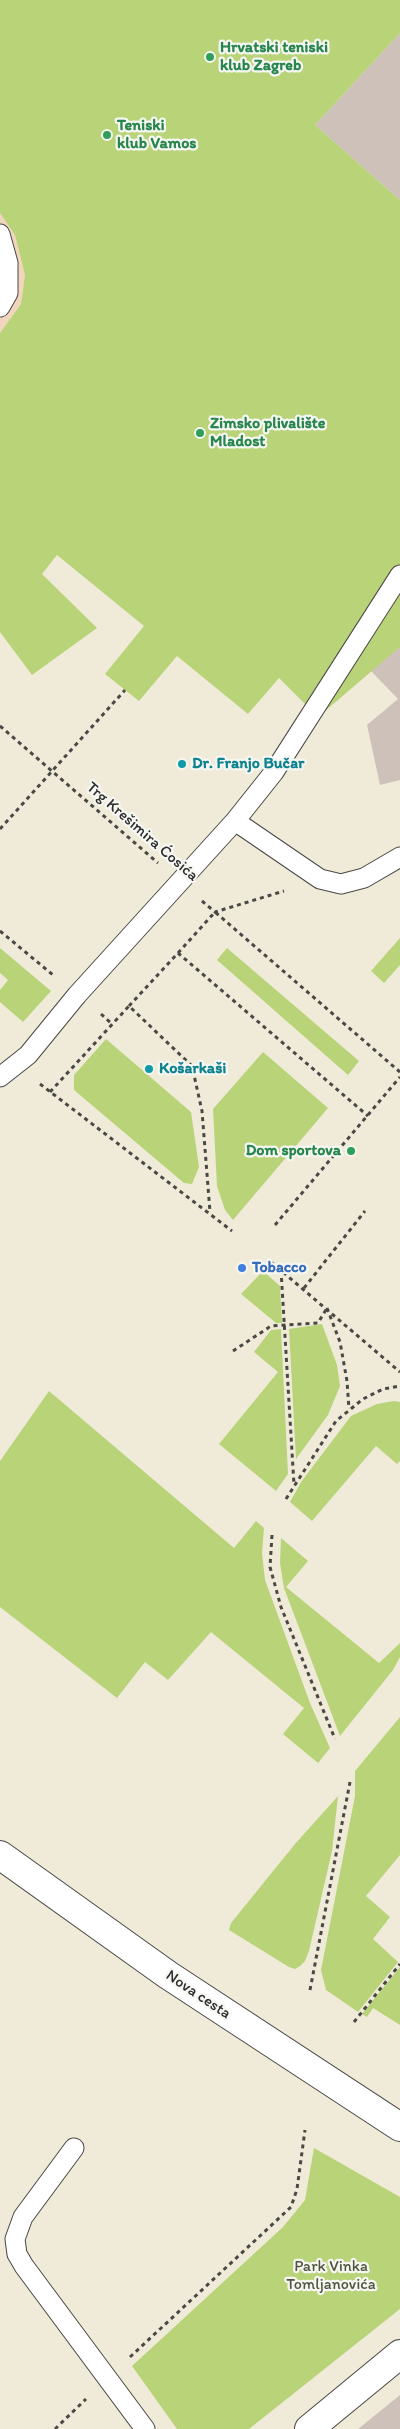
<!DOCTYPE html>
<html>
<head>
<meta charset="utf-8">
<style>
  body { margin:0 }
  canvas { display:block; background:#f0ebd8 }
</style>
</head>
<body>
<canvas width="400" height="2429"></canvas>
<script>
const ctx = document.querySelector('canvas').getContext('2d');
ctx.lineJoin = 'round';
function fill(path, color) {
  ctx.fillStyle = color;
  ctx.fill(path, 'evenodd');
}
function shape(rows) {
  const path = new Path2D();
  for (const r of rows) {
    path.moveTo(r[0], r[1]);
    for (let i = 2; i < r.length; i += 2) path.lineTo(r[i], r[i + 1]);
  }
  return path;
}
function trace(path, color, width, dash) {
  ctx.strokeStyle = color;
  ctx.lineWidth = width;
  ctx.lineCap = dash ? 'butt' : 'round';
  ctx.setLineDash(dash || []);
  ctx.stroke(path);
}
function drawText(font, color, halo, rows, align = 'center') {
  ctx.font = font + ' Itim,sans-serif';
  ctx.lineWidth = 4.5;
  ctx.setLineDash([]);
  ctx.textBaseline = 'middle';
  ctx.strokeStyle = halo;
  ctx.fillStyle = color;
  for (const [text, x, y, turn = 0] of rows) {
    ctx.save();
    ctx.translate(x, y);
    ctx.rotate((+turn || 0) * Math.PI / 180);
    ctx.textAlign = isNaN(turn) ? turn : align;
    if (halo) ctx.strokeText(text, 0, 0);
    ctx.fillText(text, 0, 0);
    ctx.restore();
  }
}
fill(shape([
  [0,213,15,235,25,275,21,304,0,333]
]), '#f1d5bd');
fill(shape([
  [400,33,400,200,315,125],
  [400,647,400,780,380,785,367,725,398,699,371,671],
  [400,2395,400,2429,358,2429]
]), '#cec1ba');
fill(shape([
  [0,0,400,0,400,33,315,125,400,200,400,647,318,717,279,678,248,714,177,656,139,701,105,674,144,626,57,555,42,574,97,628,32,675,0,632,0,333,21,304,25,275,15,235,0,213],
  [400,938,400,965,384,983,371,971],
  [0,948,51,991,23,1022,0,1002,0,990,8,980,0,973],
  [227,948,359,1061,348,1075,217,960],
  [106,1039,191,1112,199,1167,192,1184,184,1183,74,1090,74,1075],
  [263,1052,328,1108,233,1220,225,1210,217,1186,213,1109],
  [263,1271,280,1286,282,1323,276,1323,241,1294],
  [322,1324,337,1365,340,1386,328,1415,296,1459,289,1329],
  [281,1329,288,1474,276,1491,219,1444,278,1372,254,1352,271,1330],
  [49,1391,234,1548,256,1521,264,1528,262,1553,265,1580,310,1703,330,1748,318,1763,283,1734,304,1708,211,1632,168,1680,145,1662,117,1698,0,1607,0,1461],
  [394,1401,400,1402,400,1461,397,1464,376,1446,312,1521,290,1502,301,1482,351,1416,377,1404],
  [281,1538,308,1561,286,1587,379,1663,400,1643,400,1657,393,1670,340,1736,284,1588,280,1563],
  [400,1717,400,1855,366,1896,390,1917,373,1939,398,1962,358,2012,326,1990,321,1970,355,1796,355,1771],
  [338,1796,332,1851,309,1951,305,1961,300,1966,295,1969,289,1967,229,1930,231,1923,295,1844],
  [400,1967,400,2025,373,2008,367,2017,362,2014],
  [314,2148,400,2197,400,2309,249,2429,177,2429,132,2366,283,2227,305,2200]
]), '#b9d378');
const lane = shape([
  [0,234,8,263,8,293,0,307],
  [400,575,274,772,235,821,320,879,341,884,364,878,400,857],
  [0,1077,28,1055,77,995,235,821],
  [74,2148,23,2217,15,2239,17,2254,24,2266,145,2429]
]);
const secondary = shape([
  [0,1855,168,1975,400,2127],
  [309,2429,400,2354]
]);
trace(lane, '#494845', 21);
trace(secondary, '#494845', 30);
trace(shape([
  [0,726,158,863],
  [0,829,125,690],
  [202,901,215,912,284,891],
  [0,931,53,975],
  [178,953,215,912,400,1072],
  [129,1006,178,953,368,1116],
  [101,1014,112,1024],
  [40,1084,232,1231],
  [50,1092,129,1006,192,1066,202,1111,210,1212],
  [275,1225,400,1077],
  [271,1262,400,1372],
  [281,1270,294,1485],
  [304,1288,365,1211],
  [327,1308,340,1342,347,1381,349,1409],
  [233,1351,271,1326,318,1323,327,1308],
  [286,1499,336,1421,363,1399,383,1389,400,1386],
  [272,1535,270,1567,281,1607,335,1739],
  [310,1990,350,1782],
  [354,2022,400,1964],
  [130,2357,291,2207,297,2189,305,2130],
  [55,2429,86,2399]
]), '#494845', 3, [4, 4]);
trace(lane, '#fff', 19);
trace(secondary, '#fff', 28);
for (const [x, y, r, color] of [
  [210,57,5,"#2e9e5b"],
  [107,135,5,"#2e9e5b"],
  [200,433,5,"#2e9e5b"],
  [182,764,5,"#0f9aa8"],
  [149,1069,5,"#0f9aa8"],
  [351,1151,5,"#2e9e5b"],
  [242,1268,5,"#3f7fe0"]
]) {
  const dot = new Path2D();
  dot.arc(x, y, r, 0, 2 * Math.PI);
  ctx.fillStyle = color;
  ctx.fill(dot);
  trace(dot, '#f6f6f2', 2);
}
drawText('bold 16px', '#27864d', '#f6f6f2', [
  ["Hrvatski teniski",220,48],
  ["klub Zagreb",220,66],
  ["Teniski",117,126],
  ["klub Vamos",117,144],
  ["Zimsko plivalište",210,424],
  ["Mladost",210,442],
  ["Dom sportova",341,1151,"right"]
], 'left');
drawText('bold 16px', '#0d838f', '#f6f6f2', [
  ["Dr. Franjo Bučar",192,764],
  ["Košarkaši",159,1069]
], 'left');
drawText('16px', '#2b2b2b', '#f6f6f2', [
  ["Trg Krešimira Ćosića",142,832,41],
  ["Nova cesta",198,1995,34]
]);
drawText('bold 16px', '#366cbe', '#f6f6f2', [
  ["Tobacco",252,1268]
], 'left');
drawText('16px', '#4e553e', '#f6f6f2', [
  ["Park Vinka",331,2267],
  ["Tomljanovića",331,2285]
]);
</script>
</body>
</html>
